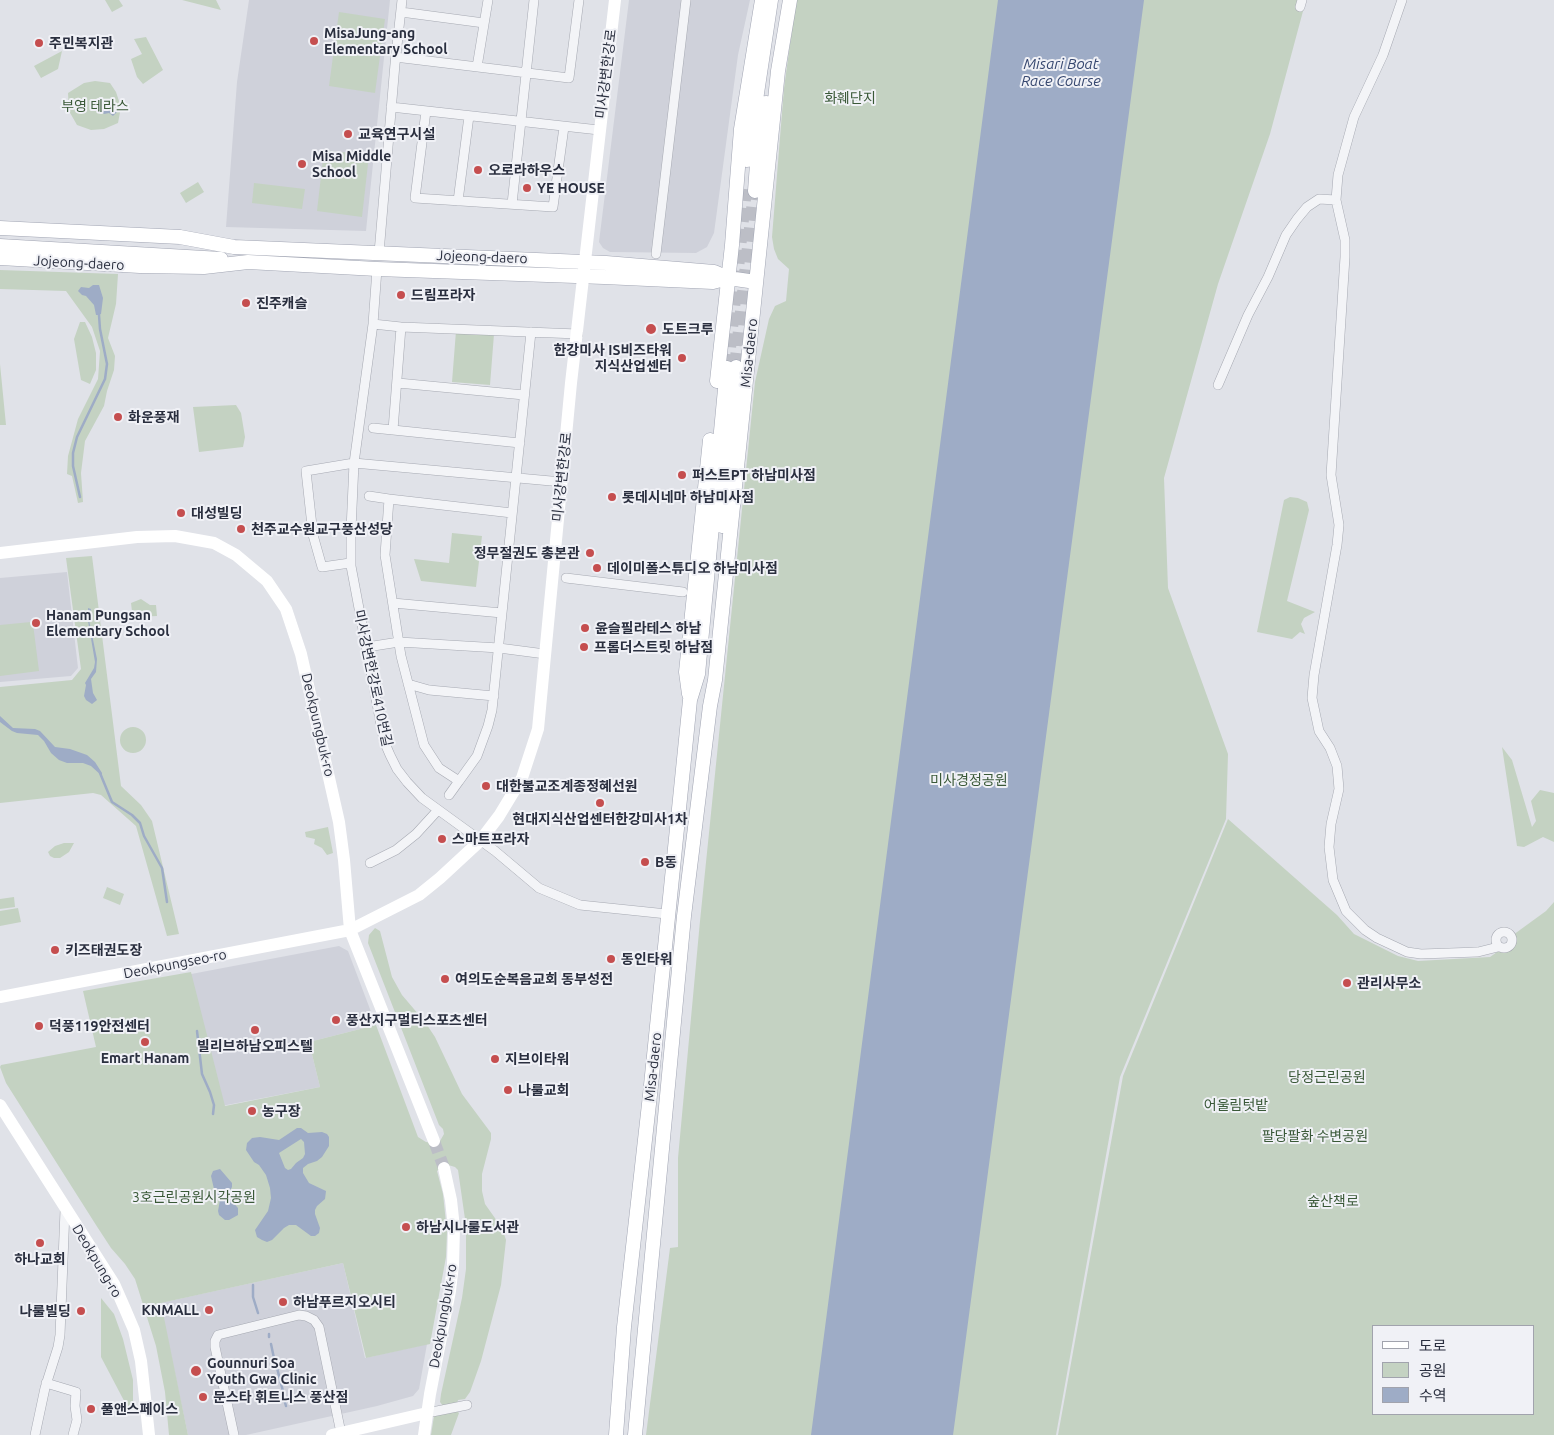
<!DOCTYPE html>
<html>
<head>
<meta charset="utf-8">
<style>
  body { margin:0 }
  #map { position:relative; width:1554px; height:1435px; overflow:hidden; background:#e0e2e8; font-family:Ubuntu,"Noto Sans KR",sans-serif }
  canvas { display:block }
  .legend { position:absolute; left:1372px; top:1325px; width:162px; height:90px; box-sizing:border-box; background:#f0f1f6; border:1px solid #a1a3ad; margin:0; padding:6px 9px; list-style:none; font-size:15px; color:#2a2f3f }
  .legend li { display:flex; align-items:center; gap:10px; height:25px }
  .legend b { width:25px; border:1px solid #a1a3ad }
</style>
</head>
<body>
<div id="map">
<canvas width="1554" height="1435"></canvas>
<ul class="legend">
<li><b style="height:6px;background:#fff"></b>도로</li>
<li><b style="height:14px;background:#c4d2c2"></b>공원</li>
<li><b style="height:14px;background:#9eacc6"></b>수역</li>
</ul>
</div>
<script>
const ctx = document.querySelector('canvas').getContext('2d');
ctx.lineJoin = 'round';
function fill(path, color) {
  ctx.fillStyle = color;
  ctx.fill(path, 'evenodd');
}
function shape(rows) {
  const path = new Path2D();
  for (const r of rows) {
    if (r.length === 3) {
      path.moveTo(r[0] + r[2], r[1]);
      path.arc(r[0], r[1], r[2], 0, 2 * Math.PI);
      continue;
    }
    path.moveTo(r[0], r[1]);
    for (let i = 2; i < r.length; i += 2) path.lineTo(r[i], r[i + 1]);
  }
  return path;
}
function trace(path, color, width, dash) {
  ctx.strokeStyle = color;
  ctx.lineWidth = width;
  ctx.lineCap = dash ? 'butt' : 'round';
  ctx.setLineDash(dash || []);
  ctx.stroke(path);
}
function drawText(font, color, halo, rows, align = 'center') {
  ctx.font = font + ' Ubuntu,"Noto Sans KR",sans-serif';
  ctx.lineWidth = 4;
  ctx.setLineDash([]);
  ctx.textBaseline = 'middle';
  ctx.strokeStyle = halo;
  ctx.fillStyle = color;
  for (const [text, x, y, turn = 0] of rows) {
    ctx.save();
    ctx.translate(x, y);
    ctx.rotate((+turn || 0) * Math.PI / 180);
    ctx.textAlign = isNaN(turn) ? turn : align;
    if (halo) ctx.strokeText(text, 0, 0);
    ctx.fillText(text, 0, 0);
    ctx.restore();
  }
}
fill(shape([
  [249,0,390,0,366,231,226,227,237,82],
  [629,0,750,0,738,55,714,233,707,247,696,253,610,252,603,248,599,242],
  [67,572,78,668,71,676,0,682,0,578],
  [339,946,348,951,376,1025,309,1042,320,1087,211,1108,91,993],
  [343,1263,365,1358,427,1344,419,1389,413,1396,377,1406,246,1435,188,1435,160,1303]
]), '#cfd1da');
fill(shape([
  [105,0,119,0,123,6,112,12],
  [182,0,216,0,221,10],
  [796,0,1306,0,1270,134,1218,284,1164,478,1168,588,1228,754,1226,819,1120,1077,1056,1435,646,1435,670,1248,678,1247,678,1158,700,921,755,382,769,319,775,306,786,301,789,269,778,259,774,249,772,237,784,88],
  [339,12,385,19,375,93,329,86],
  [146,37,163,70,143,84,137,77,131,59,142,54,134,39],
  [62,51,58,69,41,78,34,66],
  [95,81,110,83,116,92,121,107,118,123,104,129,91,130,77,125,69,111,68,93,84,83],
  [324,150,369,155,362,217,317,211],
  [198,182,204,192,186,203,180,193],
  [254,183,305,189,302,209,252,203],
  [0,270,118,274,116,304,108,338,115,356,114,370,107,391,104,406,85,441,81,473,83,502,78,503,72,476,67,474,68,456,78,419,98,379,100,351,92,327,66,291,0,289],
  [80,322,85,322,92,337,96,353,96,370,90,384,81,380,74,339],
  [456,331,494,334,490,385,452,382],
  [0,364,6,425,0,425],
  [236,405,241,413,245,437,243,447,199,452,193,407],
  [1290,497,1298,498,1307,502,1309,510,1287,601,1315,612,1304,618,1301,624,1305,634,1300,632,1292,639,1257,632,1284,500],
  [452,533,482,536,476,587,421,581,414,559,449,563],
  [92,556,121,786,141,805,152,821,179,934,167,936,136,826,101,795,93,793,0,803,0,687,72,680,81,669,66,558],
  [141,599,150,605,156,605,157,616,136,617,136,620,133,620,131,603],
  [31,622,33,624,39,671,0,676,0,625],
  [133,740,13],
  [1502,747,1512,760,1532,827,1536,821,1531,801,1540,790,1554,793,1554,842,1543,837,1524,847,1517,846],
  [1228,819,1337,915,1354,934,1398,956,1418,961,1490,957,1514,940,1513,935,1546,911,1554,902,1554,1435,1058,1435,1123,1076],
  [1373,1326,1533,1326,1533,1414,1373,1414],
  [328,827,333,853,327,855,322,848,314,844,315,839,306,837,305,832],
  [64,843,74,843,69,852,60,858,54,858,50,856,48,852,55,846],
  [107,887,124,894,120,905,103,898],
  [14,897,15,907,0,909,0,899],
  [18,908,21,922,0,926,0,911],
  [375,928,380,931,392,977,402,995,425,1022,435,1037,462,1094,491,1133,491,1139,482,1174,482,1191,485,1204,502,1228,506,1240,501,1285,481,1361,470,1392,465,1399,458,1400,455,1409,459,1413,451,1435,431,1435,434,1416,440,1411,443,1406,440,1402,441,1394,462,1298,466,1269,466,1226,458,1170,455,1167,445,1164,437,1171,443,1194,447,1232,446,1257,430,1344,366,1358,343,1263,161,1303,188,1435,169,1435,165,1392,156,1346,135,1279,125,1264,111,1248,96,1225,6,1083,0,1067,1,1065,96,1047,83,991,191,972,225,1106,320,1087,309,1042,376,1025,418,1137,426,1142,433,1143,440,1141,444,1134,443,1129,439,1125,368,943,369,935],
  [101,1298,114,1314,123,1339,133,1380,133,1414,131,1414,101,1357]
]), '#c4d2c2');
fill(shape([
  [998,0,1144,0,953,1435,811,1435],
  [112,100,115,103,114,107,117,112,113,116,109,113,104,114,102,112,104,107,107,106],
  [93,285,99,285,103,298,101,314,99,315,96,315,94,305,86,296,82,295,78,291,81,287,89,288],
  [88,608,91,609,89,620,97,659,96,672,91,679,93,693,97,700,92,704,86,700,84,696,86,685,85,683,94,668,95,662,88,621],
  [0,716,13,728,35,729,40,731,55,747,70,749,87,755,95,762,102,773,102,776,91,766,83,763,67,763,59,760,51,753,44,741,38,735,17,733,12,731,0,722],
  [297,1128,301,1128,308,1133,322,1132,327,1134,329,1137,329,1146,322,1157,317,1161,308,1164,303,1168,303,1173,309,1183,326,1191,325,1199,317,1206,315,1210,315,1214,320,1228,319,1233,315,1236,311,1236,296,1225,289,1225,284,1228,272,1240,267,1242,262,1240,257,1237,255,1230,268,1211,271,1198,270,1188,266,1175,259,1165,254,1162,246,1150,247,1143,252,1138,260,1137,279,1140],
  [301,1139,304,1142,305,1154,303,1158,296,1163,291,1169,288,1170,285,1168,279,1153],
  [220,1169,232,1183,232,1187,228,1194,229,1198,238,1208,238,1215,229,1220,225,1220,219,1215,218,1211,220,1200,214,1189,211,1176,213,1171]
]), '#9eacc6');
trace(shape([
  [80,497,73,466,73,453,77,437,105,379,107,364,100,329,99,315],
  [100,773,112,802,132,815,140,823,144,836,162,868,167,902],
  [197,1031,202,1074,210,1092,214,1105,213,1114],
  [253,1285,253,1297,258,1313],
  [269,1334,269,1337],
  [271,1344,275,1363],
  [277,1368,284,1395],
  [284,1399,286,1406]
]), '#9eacc6', 2.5);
trace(shape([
  [434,1141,444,1168]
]), '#bcbec6', 12, [12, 6]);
trace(shape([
  [736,367,755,191],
  [727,368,745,189]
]), '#bcbec6', 14, [14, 7]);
const street = shape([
  [1402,0,1383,55,1354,117,1338,175,1336,200,1345,240,1345,257,1331,475,1339,525,1337,545,1314,675,1312,698,1319,731,1330,748,1337,766,1339,789,1331,824,1329,847,1333,880,1346,911,1365,930,1377,938,1407,952,1421,954,1478,952,1498,947],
  [1300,7,1302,0],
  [401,12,484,23],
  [395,57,569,78,579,0],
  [477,67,488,0],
  [391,107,599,130],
  [426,111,415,198,553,207,564,127],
  [458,201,469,116],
  [512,204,534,0],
  [379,253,395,64,402,0],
  [656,254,686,0],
  [377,269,373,324,354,463,351,530,351,566,384,741,390,755,397,769,407,782,422,798,495,851,539,888,580,905,667,914],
  [373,324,401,327,578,334],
  [401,327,393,430,520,443],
  [398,383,524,395],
  [1218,385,1248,315,1268,277,1286,235,1297,219,1307,207,1319,199,1336,200],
  [373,428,393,430],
  [369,496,389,499],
  [512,513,389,499,385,555,401,656,424,745,439,768,459,781,477,756,488,726,492,710,531,332],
  [350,563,322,567,313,535,306,471,354,463,562,482],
  [566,578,683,592],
  [393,603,502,613],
  [367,647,399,642,499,648,545,654],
  [408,684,429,690,494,696],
  [449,795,459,781],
  [370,863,396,850,416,834,438,810],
  [1504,940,8],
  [46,1383,76,1392,75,1406,77,1420,73,1435],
  [427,1413,467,1405],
  [35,1435,45,1388,58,1347,60,1335,65,1210],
  [234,1435,215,1347,215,1341,218,1335,299,1315,306,1316,314,1320,319,1327,341,1433]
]);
const primary = shape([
  [747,160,771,0],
  [755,191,757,164,766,103],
  [0,228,180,237,234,247,606,263,714,272,728,278,756,282],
  [0,246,221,259],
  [0,258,140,266,204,267,248,262,377,269,604,277,713,282,728,278],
  [717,381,732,245,741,129,762,0],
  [722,526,736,367],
  [689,694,686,672,710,440],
  [616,1435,624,1327,650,1095,690,700,698,674,727,368],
  [635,1435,684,916,710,706,715,680,778,71,790,0]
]);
trace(street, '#a6a9b2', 10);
trace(primary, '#a1a5b3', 15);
trace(street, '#f3f4f7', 9);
trace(shape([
  [0,553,137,537,175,536,214,543,236,555,267,581,286,609,301,654,339,822,344,860,350,930,434,1141],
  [0,997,350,930,419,895,440,878,480,841,499,816,522,778,538,729,571,383,615,0],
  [0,1105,114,1284,125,1309,134,1330,141,1361,149,1435],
  [332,1435,427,1413],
  [424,1435,430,1394,450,1291,453,1265,454,1228,451,1200,444,1168]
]), '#fff', 12);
trace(primary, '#fff', 14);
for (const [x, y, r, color] of [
  [314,41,5,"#c54e4f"],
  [39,43,5,"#c54e4f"],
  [348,134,5,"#c54e4f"],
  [302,164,5,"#c54e4f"],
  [478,170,5,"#c54e4f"],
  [527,188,5,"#c54e4f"],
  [401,295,5,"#c54e4f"],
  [246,303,5,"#c54e4f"],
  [651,329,6,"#c54e4f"],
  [682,358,5,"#c54e4f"],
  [118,417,5,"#c54e4f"],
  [682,475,5,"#c54e4f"],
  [612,497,5,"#c54e4f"],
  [181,513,5,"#c54e4f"],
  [241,529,5,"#c54e4f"],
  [590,553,5,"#c54e4f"],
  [597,568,5,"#c54e4f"],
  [36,623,5,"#c54e4f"],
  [585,628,5,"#c54e4f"],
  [584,647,5,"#c54e4f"],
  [486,786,5,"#c54e4f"],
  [600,803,5,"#c54e4f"],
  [442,839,5,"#c54e4f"],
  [645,862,5,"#c54e4f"],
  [55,950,5,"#c54e4f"],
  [611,959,5,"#c54e4f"],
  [445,979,5,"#c54e4f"],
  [1347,983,5,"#c54e4f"],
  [336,1020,5,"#c54e4f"],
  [39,1026,5,"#c54e4f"],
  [255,1030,5,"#c54e4f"],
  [145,1042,5,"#c54e4f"],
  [495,1059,5,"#c54e4f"],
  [508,1090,5,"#c54e4f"],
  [252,1111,5,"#c54e4f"],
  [406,1227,5,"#c54e4f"],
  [40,1243,5,"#c54e4f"],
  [283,1302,5,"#c54e4f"],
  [209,1310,5,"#c54e4f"],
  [81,1311,5,"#c54e4f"],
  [196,1371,6,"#c54e4f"],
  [203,1397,5,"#c54e4f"],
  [91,1409,5,"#c54e4f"]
]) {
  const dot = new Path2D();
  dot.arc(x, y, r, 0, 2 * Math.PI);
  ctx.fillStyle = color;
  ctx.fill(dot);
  trace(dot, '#f0f1f6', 2);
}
drawText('bold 14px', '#2a2f3f', '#f0f1f6', [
  ["MisaJung-ang",324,33],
  ["Elementary School",324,49],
  ["주민복지관",49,43],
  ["교육연구시설",358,134],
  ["Misa Middle",312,156],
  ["School",312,172],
  ["오로라하우스",488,170],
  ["YE HOUSE",537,188],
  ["드림프라자",411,295],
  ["진주캐슬",256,303],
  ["도트크루",662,329],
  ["한강미사 IS비즈타워",672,350,"right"],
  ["지식산업센터",672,366,"right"],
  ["화운풍재",128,417],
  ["퍼스트PT 하남미사점",692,475],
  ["롯데시네마 하남미사점",622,497],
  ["대성빌딩",191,513],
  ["천주교수원교구풍산성당",251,529],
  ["정무절권도 총본관",580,553,"right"],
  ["데이미폴스튜디오 하남미사점",607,568],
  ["Hanam Pungsan",46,615],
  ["Elementary School",46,631],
  ["윤슬필라테스 하남",595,628],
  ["프롬더스트릿 하남점",594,647],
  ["대한불교조계종정혜선원",496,786],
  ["현대지식산업센터한강미사1차",600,819,"center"],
  ["스마트프라자",452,839],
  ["B동",655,862],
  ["키즈태권도장",65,950],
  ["동인타워",621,959],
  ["여의도순복음교회 동부성전",455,979],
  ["관리사무소",1357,983],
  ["풍산지구멀티스포츠센터",346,1020],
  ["덕풍119안전센터",49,1026],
  ["빌리브하남오피스텔",255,1046,"center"],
  ["Emart Hanam",145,1058,"center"],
  ["지브이타워",505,1059],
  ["나룰교회",518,1090],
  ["농구장",262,1111],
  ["하남시나룰도서관",416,1227],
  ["하나교회",40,1259,"center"],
  ["하남푸르지오시티",293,1302],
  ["KNMALL",199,1310,"right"],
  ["나룰빌딩",71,1311,"right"],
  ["Gounnuri Soa",207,1363],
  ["Youth Gwa Clinic",207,1379],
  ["문스타 휘트니스 풍산점",213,1397],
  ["풀앤스페이스",101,1409]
], 'left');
drawText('14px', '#2a2f3f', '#f0f1f6', [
  ["미사강변한강로",606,74,-83],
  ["Jojeong-daero",482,257,2],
  ["Jojeong-daero",79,263,3],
  ["Misa-daero",749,353,-84],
  ["미사강변한강로",562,477,-84],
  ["미사강변한강로410번길",373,678,78],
  ["Deokpungbuk-ro",318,725,77],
  ["Deokpungseo-ro",175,964,-11],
  ["Misa-daero",653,1067,-84],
  ["Deokpung-ro",97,1261,59],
  ["Deokpungbuk-ro",443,1316,-80]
]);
drawText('14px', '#3a5938', '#f0f1f6', [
  ["화훼단지",850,98],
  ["부영 테라스",95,106],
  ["미사경정공원",969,780],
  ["당정근린공원",1327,1077],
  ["어울림텃밭",1236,1105],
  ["팔당팔화 수변공원",1315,1136],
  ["3호근린공원시각공원",194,1197],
  ["숲산책로",1333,1201]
]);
drawText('italic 15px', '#374870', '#f0f1f6', [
  ["Misari Boat",1061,64],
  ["Race Course",1061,81]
]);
</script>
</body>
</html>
